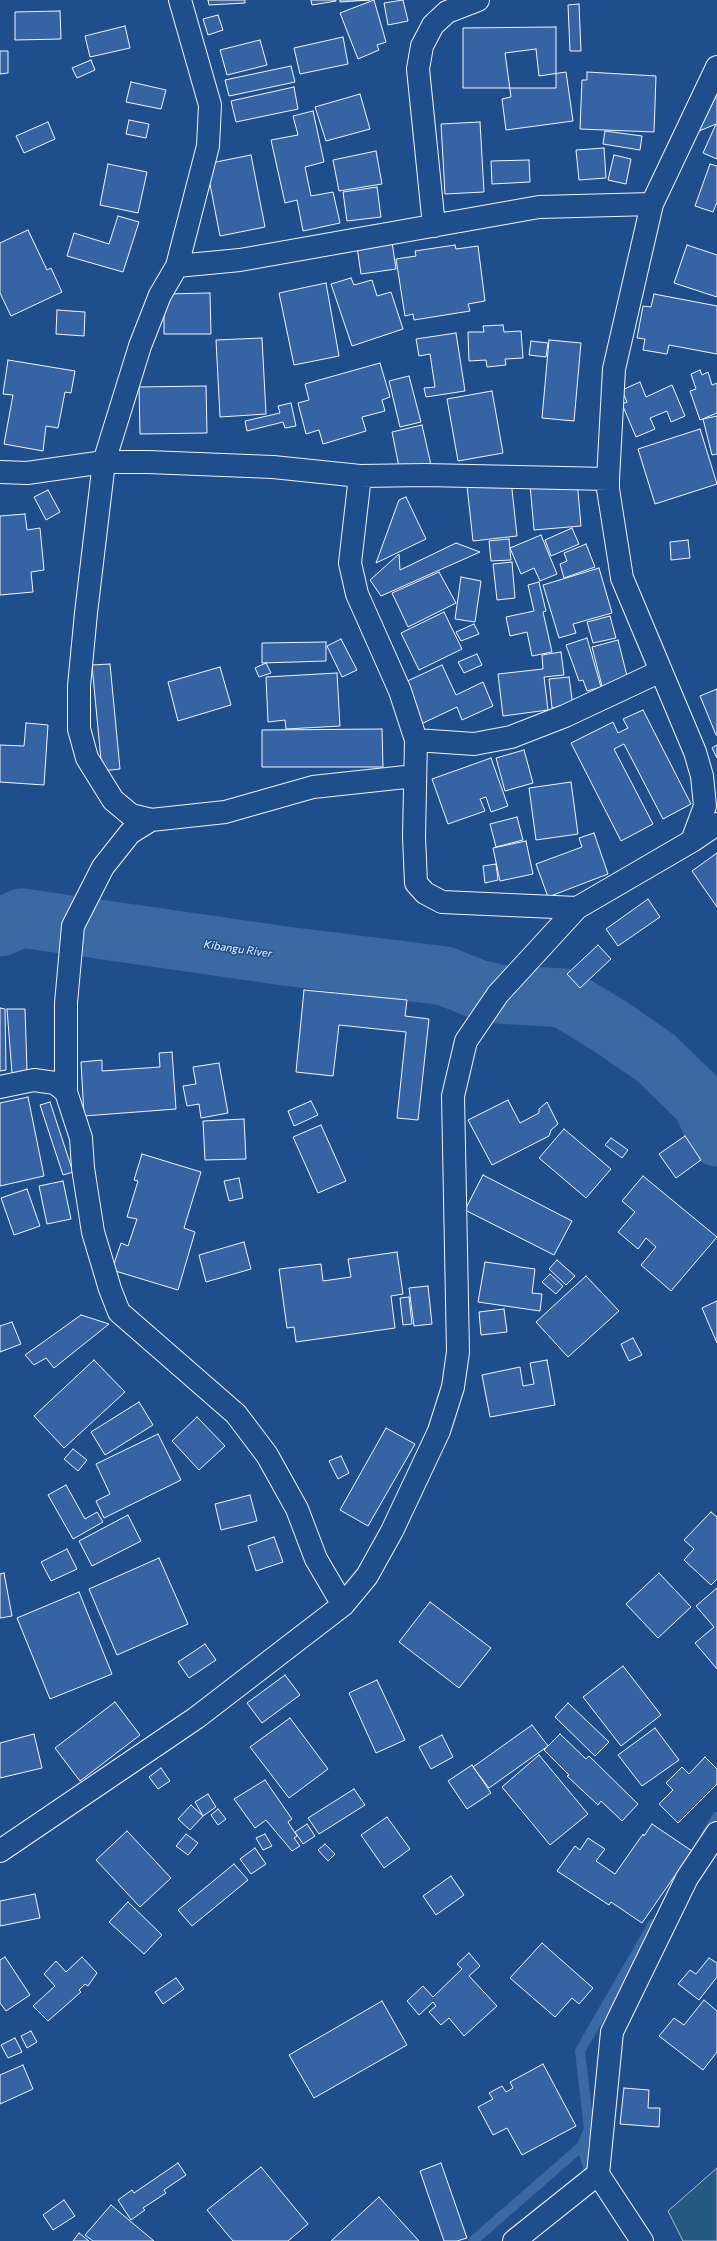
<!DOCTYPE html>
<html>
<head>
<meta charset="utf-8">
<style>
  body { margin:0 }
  canvas { display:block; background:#1f4e8c }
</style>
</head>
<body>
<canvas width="717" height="2241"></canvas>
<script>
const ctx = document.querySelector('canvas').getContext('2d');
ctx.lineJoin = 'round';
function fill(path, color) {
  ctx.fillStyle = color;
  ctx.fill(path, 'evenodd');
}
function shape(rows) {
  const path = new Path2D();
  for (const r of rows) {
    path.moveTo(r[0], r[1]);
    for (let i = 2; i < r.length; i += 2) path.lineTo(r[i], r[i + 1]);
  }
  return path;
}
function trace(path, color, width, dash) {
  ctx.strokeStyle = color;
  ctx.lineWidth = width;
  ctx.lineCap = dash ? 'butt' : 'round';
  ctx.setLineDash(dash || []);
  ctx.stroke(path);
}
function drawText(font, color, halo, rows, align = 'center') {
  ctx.font = font + ' Commissioner,sans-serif';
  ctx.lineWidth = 3;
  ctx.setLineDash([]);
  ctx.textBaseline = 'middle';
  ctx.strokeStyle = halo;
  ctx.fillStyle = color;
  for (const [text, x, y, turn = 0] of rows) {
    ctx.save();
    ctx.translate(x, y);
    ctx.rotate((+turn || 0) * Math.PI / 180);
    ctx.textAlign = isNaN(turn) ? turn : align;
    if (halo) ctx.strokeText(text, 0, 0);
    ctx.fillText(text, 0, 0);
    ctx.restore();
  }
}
const green = shape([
  [717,2168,717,2241,683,2241,668,2211,717,2168]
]);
fill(green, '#245a82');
trace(green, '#a8bbd7', 1);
trace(shape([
  [706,1834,717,1817],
  [582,2146,591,2179],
  [473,2241,582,2146,589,2129,580,2051,653,1924]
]), '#3b69a3', 10);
trace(shape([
  [0,927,22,918,285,956,445,976,477,989,498,994,563,998,608,1025,656,1058,702,1103,717,1137]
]), '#3b69a3', 59);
const building = shape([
  [208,0,245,0,245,3,209,5,208,0],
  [311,0,336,0,336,1,312,5,311,0],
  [340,0,370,0,340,2,340,0],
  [374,0,386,42,377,45,379,50,358,59,340,13,374,0],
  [403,0,408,21,388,25,384,3,403,0],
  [579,4,581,51,570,51,568,5,579,4],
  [60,11,61,39,15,40,15,12,60,11],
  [218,15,223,30,208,35,203,19,218,15],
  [125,26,130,48,90,57,85,36,125,26],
  [556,27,556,88,463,88,463,28,556,27],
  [343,37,348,64,300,74,294,48,343,37],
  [260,40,267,65,227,75,220,50,260,40],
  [536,49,539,76,566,72,573,121,506,130,502,99,511,97,505,53,536,49],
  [0,51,8,51,8,73,0,74,0,51],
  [91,60,95,70,77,78,72,68,91,60],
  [291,66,295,82,229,96,225,80,291,66],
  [587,72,656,76,654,132,580,129,582,80,587,80,587,72],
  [131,82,166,90,161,109,126,102,131,82],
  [294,87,298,109,236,122,231,101,294,87],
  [360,94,370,129,326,141,315,107,360,94],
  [717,94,717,159,703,153,716,124,699,131,717,94],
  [313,111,324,162,305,167,311,196,333,192,340,223,303,231,297,200,285,203,271,140,298,135,293,116,313,111],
  [129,120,149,124,146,138,126,134,129,120],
  [48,122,55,139,24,153,16,136,48,122],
  [480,122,484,192,445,194,441,124,480,122],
  [605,131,642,136,640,150,603,144,605,131],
  [604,148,606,178,579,180,576,150,604,148],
  [376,151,382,184,339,191,333,160,376,151],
  [251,155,265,227,220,236,206,164,251,155],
  [614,155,631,159,626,184,608,180,614,155],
  [529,160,530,182,492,184,491,161,529,160],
  [108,164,147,172,138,213,100,205,108,164],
  [710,164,717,166,717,202,713,212,695,206,710,164],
  [377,187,381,217,347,221,343,192,377,187],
  [118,216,139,222,123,272,67,256,74,233,109,244,118,216],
  [28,230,47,270,51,268,62,292,11,316,0,293,0,243,28,230],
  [392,242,396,269,361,274,357,247,392,242],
  [455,245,456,249,478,246,485,301,468,304,470,311,414,320,413,314,405,316,396,259,416,256,415,251,455,245],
  [687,245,717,255,717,297,674,283,687,245],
  [351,278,354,285,372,280,377,296,391,292,403,329,352,346,331,284,351,278],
  [326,283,339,356,294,365,279,293,326,283],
  [210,293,211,334,164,334,164,294,210,293],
  [654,294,717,306,717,354,669,345,667,354,643,350,645,339,637,338,643,306,651,307,654,294],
  [57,310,85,312,84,336,56,334,57,310],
  [503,325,504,332,521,331,523,358,505,359,506,365,487,367,486,360,469,361,468,332,484,332,483,326,503,325],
  [456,333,465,391,426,397,424,388,435,387,430,354,419,356,416,339,456,333],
  [262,338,266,414,220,417,216,340,262,338],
  [549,340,581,343,574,421,542,418,549,340],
  [531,341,548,343,546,357,529,355,531,341],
  [8,360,75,371,71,393,65,392,58,428,46,426,43,451,4,444,13,395,3,394,8,360],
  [380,363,390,397,382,400,385,411,362,417,366,431,323,444,319,430,306,434,298,403,309,400,305,384,380,363],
  [700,370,702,375,708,372,712,385,717,383,717,413,700,420,690,391,696,389,691,374,700,370],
  [409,376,421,422,400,427,389,381,409,376],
  [640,382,646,397,672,385,685,416,671,422,667,411,650,418,655,429,636,437,622,404,627,402,622,390,640,382],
  [206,386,207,433,140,434,139,387,206,386],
  [492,391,503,453,458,461,447,399,492,391],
  [291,403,296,426,285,428,283,422,247,431,245,421,280,413,278,406,291,403],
  [717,416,717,454,712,455,703,419,717,416],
  [422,425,431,465,400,472,392,432,422,425],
  [700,429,717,484,655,504,638,449,700,429],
  [511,480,517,536,473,541,467,486,511,480],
  [577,480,581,526,534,530,530,485,577,480],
  [48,490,60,512,46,520,34,497,48,490],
  [406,497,426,539,376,563,399,500,406,497],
  [25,514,27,530,40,528,44,570,31,572,33,592,0,595,0,516,25,514],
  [572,528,579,544,551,556,545,540,572,528],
  [541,535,557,574,540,581,534,568,521,574,510,548,541,535],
  [509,539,511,560,491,561,489,541,509,539],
  [688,540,690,558,671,560,670,542,688,540],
  [456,543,480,552,381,596,370,580,399,554,400,570,456,543],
  [586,544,595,567,564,578,560,564,567,561,564,553,586,544],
  [512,562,515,598,497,600,493,564,512,562],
  [599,568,612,613,573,624,576,633,559,638,543,585,599,568],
  [439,572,456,603,408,627,392,593,439,572],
  [461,577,481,581,475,622,455,619,461,577],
  [539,582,546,611,543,612,552,652,532,656,527,632,510,636,506,617,534,611,528,585,539,582],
  [444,612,462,649,419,670,401,633,444,612],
  [610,616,616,638,593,643,587,622,610,616],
  [474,624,479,634,461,641,456,632,474,624],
  [587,638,601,687,587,691,583,680,579,681,566,645,587,638],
  [341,639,357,670,342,677,327,646,341,639],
  [618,640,628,680,602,686,592,647,618,640],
  [326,642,326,661,262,663,262,643,326,642],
  [561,652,564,675,544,677,548,710,503,716,498,674,543,669,542,655,561,652],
  [477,654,482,665,464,673,458,662,477,654],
  [266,663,271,673,259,677,255,668,266,663],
  [110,664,120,769,102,771,92,665,110,664],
  [442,665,456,695,483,682,493,706,462,720,457,707,421,724,403,683,442,665],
  [220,667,231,705,178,721,168,682,220,667],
  [337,673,340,726,286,729,285,720,268,722,266,677,337,673],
  [569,677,573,706,552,708,549,679,569,677],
  [717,689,717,735,716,735,700,696,717,689],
  [643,710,691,804,663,819,624,744,614,749,653,824,621,841,571,743,613,722,618,733,628,728,623,719,643,710],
  [26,723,48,725,44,785,0,782,0,745,24,746,26,723],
  [382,729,383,767,262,767,262,730,382,729],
  [717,745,717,758,712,748,717,745],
  [524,750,533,783,505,791,496,758,524,750],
  [491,758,508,806,491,812,486,797,480,799,485,811,448,824,432,779,491,758],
  [571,782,578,834,536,840,529,788,571,782],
  [517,817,523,840,496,847,490,824,517,817],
  [594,833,608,874,548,897,536,864,582,847,579,838,594,833],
  [526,841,533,874,500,881,493,848,526,841],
  [717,853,717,907,692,871,717,853],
  [496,864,498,880,485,883,483,866,496,864],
  [648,899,660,917,618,946,606,929,648,899],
  [598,945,611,959,580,988,567,974,598,945],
  [304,990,407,1000,405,1016,429,1019,418,1120,397,1118,406,1032,339,1025,333,1076,296,1072,304,990],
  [0,1008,5,1009,6,1070,0,1071,0,1008],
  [7,1009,25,1009,27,1070,12,1073,7,1009],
  [172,1052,176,1109,84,1116,81,1062,102,1060,102,1071,160,1067,159,1053,172,1052],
  [219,1063,228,1113,201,1118,199,1104,187,1106,183,1086,196,1084,193,1067,219,1063],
  [28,1097,44,1176,0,1186,0,1103,28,1097],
  [508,1100,520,1123,539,1113,539,1109,547,1102,558,1124,551,1130,549,1136,492,1165,468,1120,508,1100],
  [311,1101,318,1115,294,1126,288,1111,311,1101],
  [50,1102,73,1172,63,1175,40,1105,50,1102],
  [244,1119,246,1159,205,1160,203,1121,244,1119],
  [321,1125,346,1181,318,1193,293,1137,321,1125],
  [564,1129,611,1169,586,1198,539,1158,564,1129],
  [685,1136,701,1160,676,1178,659,1154,685,1136],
  [611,1138,628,1150,622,1158,605,1145,611,1138],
  [142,1154,201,1172,184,1228,195,1232,178,1290,112,1270,121,1243,128,1246,137,1219,127,1217,138,1181,134,1180,142,1154],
  [483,1175,572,1221,554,1255,465,1210,483,1175],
  [643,1176,717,1237,671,1291,641,1265,656,1247,646,1238,638,1249,618,1232,635,1212,622,1201,643,1176],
  [239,1178,243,1198,229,1201,224,1181,239,1178],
  [63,1181,71,1219,47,1224,39,1186,63,1181],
  [27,1189,40,1226,14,1235,1,1198,27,1189],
  [244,1242,251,1269,206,1282,199,1255,244,1242],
  [397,1252,403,1294,391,1296,395,1328,296,1342,294,1327,287,1328,279,1269,321,1264,323,1281,351,1277,348,1259,397,1252],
  [557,1260,575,1276,566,1285,549,1269,557,1260],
  [485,1262,535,1269,532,1293,542,1294,540,1311,478,1302,485,1262],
  [550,1274,563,1286,556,1294,542,1282,550,1274],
  [586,1276,619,1311,568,1357,536,1322,586,1276],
  [428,1286,432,1324,414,1326,409,1288,428,1286],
  [409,1297,412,1324,403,1325,400,1298,409,1297],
  [717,1301,717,1343,702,1308,717,1301],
  [504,1309,507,1332,481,1335,479,1312,504,1309],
  [81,1315,109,1324,54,1368,46,1358,34,1365,25,1355,81,1315],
  [12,1322,21,1344,0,1352,0,1326,12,1322],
  [633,1338,642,1355,629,1361,621,1344,633,1338],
  [94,1360,125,1392,64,1448,34,1416,94,1360],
  [547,1360,555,1405,490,1417,482,1375,520,1367,523,1386,534,1384,530,1363,547,1360],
  [139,1402,153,1425,105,1455,91,1432,139,1402],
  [197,1417,225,1446,199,1470,172,1441,197,1417],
  [386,1428,415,1444,368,1526,340,1510,386,1428],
  [158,1434,181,1480,104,1518,96,1501,110,1494,96,1464,158,1434],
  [73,1449,87,1460,78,1471,64,1459,73,1449],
  [341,1456,349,1473,338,1479,329,1461,341,1456],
  [66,1485,85,1519,97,1512,103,1522,73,1539,48,1495,66,1485],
  [250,1495,257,1521,221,1530,215,1504,250,1495],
  [711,1512,717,1517,717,1579,711,1585,684,1560,694,1549,684,1540,711,1512],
  [128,1515,141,1541,92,1566,79,1541,128,1515],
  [274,1537,283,1562,256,1571,248,1546,274,1537],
  [67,1549,77,1569,51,1581,41,1562,67,1549],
  [159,1558,188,1624,117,1655,89,1589,159,1558],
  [4,1573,12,1616,0,1618,0,1574,4,1573],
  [659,1573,691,1607,658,1638,626,1604,659,1573],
  [717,1588,717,1669,695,1643,714,1627,696,1606,717,1588],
  [79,1592,112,1674,50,1699,17,1618,79,1592],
  [430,1602,491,1648,459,1688,399,1642,430,1602],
  [205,1644,216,1660,189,1678,178,1662,205,1644],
  [623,1666,661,1715,621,1746,583,1697,623,1666],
  [285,1675,300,1695,262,1723,247,1703,285,1675],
  [377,1680,405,1740,376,1753,349,1693,377,1680],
  [115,1702,140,1735,80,1781,55,1748,115,1702],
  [568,1703,609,1742,595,1756,555,1717,568,1703],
  [290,1718,328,1769,289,1798,250,1747,290,1718],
  [532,1725,548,1746,489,1788,473,1767,532,1725],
  [655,1728,679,1760,642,1786,618,1755,655,1728],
  [34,1734,42,1768,0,1778,0,1743,34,1734],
  [560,1734,586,1759,589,1756,638,1804,622,1821,601,1801,598,1805,567,1776,569,1775,544,1750,560,1734],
  [442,1735,453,1757,431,1769,419,1747,442,1735],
  [539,1755,588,1814,550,1845,502,1787,539,1755],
  [705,1757,717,1769,717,1784,678,1823,659,1804,673,1790,666,1783,682,1767,689,1774,705,1757],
  [472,1765,491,1793,467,1809,448,1781,472,1765],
  [161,1768,170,1781,158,1789,149,1777,161,1768],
  [265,1780,292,1819,288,1822,297,1836,294,1838,300,1846,292,1851,266,1820,255,1828,234,1799,265,1780],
  [354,1789,365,1805,319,1834,308,1818,354,1789],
  [208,1794,216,1807,203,1816,195,1802,208,1794],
  [191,1805,203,1816,190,1830,178,1819,191,1805],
  [218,1809,226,1819,218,1825,211,1815,218,1809],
  [387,1817,410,1849,384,1868,361,1835,387,1817],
  [307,1824,315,1836,303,1844,295,1832,307,1824],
  [652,1824,692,1851,642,1923,611,1902,609,1905,557,1871,575,1846,580,1850,588,1838,605,1849,596,1861,615,1874,643,1834,644,1836,652,1824],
  [127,1831,171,1878,140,1907,96,1860,127,1831],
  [186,1834,198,1843,188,1855,176,1846,186,1834],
  [265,1834,272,1846,263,1850,256,1838,265,1834],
  [325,1844,335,1854,328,1861,318,1850,325,1844],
  [255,1848,266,1864,251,1874,240,1859,255,1848],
  [234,1864,248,1880,192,1926,178,1910,234,1864],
  [451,1876,464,1895,436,1915,423,1896,451,1876],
  [35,1894,40,1918,0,1926,0,1901,35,1894],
  [128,1902,162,1935,144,1954,109,1922,128,1902],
  [542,1943,593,1988,579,2004,572,1998,555,2017,510,1978,542,1943],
  [469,1953,480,1966,469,1976,497,2006,464,2036,449,2018,441,2025,429,2012,436,2006,433,2002,419,2015,407,2001,423,1986,433,1997,462,1969,457,1964,469,1953],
  [5,1957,30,1995,6,2011,0,2003,0,1960,5,1957],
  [82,1957,97,1973,88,1986,85,1984,79,1990,81,1992,48,2021,33,2006,55,1986,44,1974,56,1961,66,1972,82,1957],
  [709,1958,717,1963,717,1977,699,2000,678,1984,690,1970,696,1974,709,1958],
  [176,1978,184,1989,163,2004,155,1992,176,1978],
  [704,2000,717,2011,717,2052,703,2070,659,2036,674,2018,684,2025,704,2000],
  [382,2001,407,2045,314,2098,289,2055,382,2001],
  [31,2031,37,2042,27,2048,21,2036,31,2031],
  [15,2038,22,2052,8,2058,1,2045,15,2038],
  [543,2064,576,2126,522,2155,507,2128,493,2135,478,2107,493,2099,489,2093,502,2086,506,2092,513,2088,510,2082,543,2064],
  [23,2065,33,2089,0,2104,0,2075,23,2065],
  [624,2088,649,2090,648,2108,660,2108,659,2127,620,2124,624,2088],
  [178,2163,186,2175,164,2190,166,2193,143,2208,145,2210,131,2220,118,2200,132,2190,134,2193,178,2163],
  [441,2163,467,2238,457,2241,444,2241,420,2171,441,2163],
  [261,2167,308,2224,288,2241,233,2241,207,2210,261,2167],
  [379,2197,419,2241,331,2241,379,2197],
  [64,2200,75,2216,53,2230,43,2215,64,2200],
  [111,2205,154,2241,93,2241,85,2235,111,2205],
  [79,2233,89,2241,73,2241,79,2233]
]);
fill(building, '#3563a3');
trace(building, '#f2f6ff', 1);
const minor = shape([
  [434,226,418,69,422,46,433,25,447,12,478,0],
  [177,266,240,260,539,207,652,204],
  [0,472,27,473,104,462,148,462,273,467,360,476,425,475,608,479],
  [360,476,350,563,357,594,400,691,416,740,414,837,416,883,425,893,442,902,577,908],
  [416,740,474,744,511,737,565,716,661,671],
  [151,820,131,815,113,800,87,758,79,729,79,686,86,613,104,462,140,346,160,295,177,266,208,146,210,105,180,0],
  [692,841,717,824],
  [0,1087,34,1080,55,1083,66,1092,81,1138,83,1168,93,1232,110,1289,119,1312,236,1414,267,1455,297,1509,316,1559,343,1605],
  [66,1092,66,1003,73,926,103,867,130,833,151,820,225,812,313,787,415,776],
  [0,1851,196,1718,343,1605,367,1576,392,1531,439,1431,453,1387,458,1352,453,1096,466,1041,498,994,577,908,692,841,705,806,702,776,695,752,622,578,608,489,608,479,614,369,652,204,717,67],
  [598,2174,642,2241],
  [514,2241,598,2174,612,2032,687,1878,717,1833]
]);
trace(minor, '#f2f6ff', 24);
trace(minor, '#1f4e8c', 22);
drawText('italic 11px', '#f2f6ff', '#1f4e8c', [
  ["Kibangu River",238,949,8]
]);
</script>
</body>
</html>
